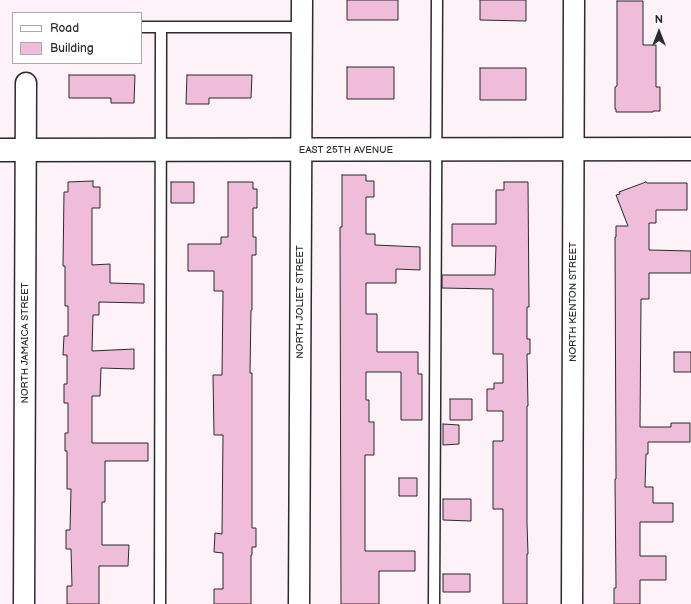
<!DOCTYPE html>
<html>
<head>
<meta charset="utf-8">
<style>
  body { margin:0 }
  #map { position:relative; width:691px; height:604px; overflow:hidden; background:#fcf2f7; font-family:"Balsamiq Sans",sans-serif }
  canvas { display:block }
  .legend { position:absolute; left:12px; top:12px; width:130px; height:52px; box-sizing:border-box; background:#fff; border:1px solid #aaa; margin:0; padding:5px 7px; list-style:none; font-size:12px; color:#2b2b2b }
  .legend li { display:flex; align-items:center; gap:8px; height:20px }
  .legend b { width:20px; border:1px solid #aaa }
  .north { position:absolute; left:639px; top:12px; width:40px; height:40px; -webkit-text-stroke:3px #fff; paint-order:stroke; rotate:0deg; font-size:11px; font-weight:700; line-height:16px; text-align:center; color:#2b2b2b }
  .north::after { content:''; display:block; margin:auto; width:14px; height:18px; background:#2b2b2b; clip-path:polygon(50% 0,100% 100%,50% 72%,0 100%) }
</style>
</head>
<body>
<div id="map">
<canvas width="691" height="604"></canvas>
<ul class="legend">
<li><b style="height:5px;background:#fff"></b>Road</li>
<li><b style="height:11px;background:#efbcd9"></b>Building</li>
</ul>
<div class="north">N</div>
</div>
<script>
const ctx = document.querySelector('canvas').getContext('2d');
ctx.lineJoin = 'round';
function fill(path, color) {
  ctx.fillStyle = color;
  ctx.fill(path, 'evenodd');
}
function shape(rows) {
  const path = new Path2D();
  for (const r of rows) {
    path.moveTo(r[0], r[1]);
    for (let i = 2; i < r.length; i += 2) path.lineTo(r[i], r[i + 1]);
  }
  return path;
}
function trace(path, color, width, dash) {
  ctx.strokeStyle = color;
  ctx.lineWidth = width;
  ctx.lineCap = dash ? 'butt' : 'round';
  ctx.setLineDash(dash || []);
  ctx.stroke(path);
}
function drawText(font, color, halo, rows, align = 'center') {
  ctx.font = font + ' "Balsamiq Sans",sans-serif';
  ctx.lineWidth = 3;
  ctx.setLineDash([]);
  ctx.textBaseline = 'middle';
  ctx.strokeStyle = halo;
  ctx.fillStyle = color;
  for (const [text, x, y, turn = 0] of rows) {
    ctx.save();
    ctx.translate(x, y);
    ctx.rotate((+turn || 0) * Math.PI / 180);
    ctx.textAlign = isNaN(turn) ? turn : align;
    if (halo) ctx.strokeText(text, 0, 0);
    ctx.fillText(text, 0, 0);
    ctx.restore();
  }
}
const building = shape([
  [347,0,398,0,398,20,347,20,347,0],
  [480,0,526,0,526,21,480,20,480,0],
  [617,1,643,1,643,45,656,45,656,87,660,87,660,111,653,111,653,112,616,112,616,109,615,109,615,87,617,86,617,1],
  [347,67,394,67,394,99,347,99,347,67],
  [480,68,526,68,526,100,480,100,480,68],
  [69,75,135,75,134,103,111,103,111,98,69,98,69,75],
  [187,75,252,75,251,98,209,98,209,104,186,104,187,75],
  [342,175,366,175,366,181,374,181,374,197,366,197,366,234,375,234,375,245,420,247,420,270,396,269,396,283,366,283,366,314,377,314,377,352,418,352,418,374,422,374,422,420,401,420,401,372,366,372,366,400,369,400,369,422,374,422,374,455,365,455,365,551,415,551,415,571,379,571,379,604,341,604,340,227,342,227,342,175],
  [93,181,93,187,100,187,100,208,92,208,92,265,110,264,110,283,144,284,144,303,99,302,99,315,93,315,92,351,134,349,134,369,101,368,100,396,92,396,92,443,148,443,148,461,105,461,105,502,102,502,102,545,129,545,128,566,99,566,99,604,67,604,67,586,72,586,71,549,66,549,66,530,70,530,71,489,67,489,67,451,65,451,65,433,68,433,68,403,64,403,64,384,67,384,67,355,63,355,64,336,68,336,68,306,65,306,65,266,63,266,64,192,68,192,68,182,93,181],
  [171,182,194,182,194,203,171,203,171,182],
  [228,182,253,182,253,189,257,189,257,208,253,208,253,237,256,237,256,255,252,255,252,310,251,310,250,373,252,373,252,528,256,528,256,547,252,547,252,555,251,555,251,604,214,604,214,589,223,589,223,553,214,552,215,533,222,534,223,435,214,435,213,375,222,375,223,291,214,291,214,271,188,271,188,244,221,244,221,237,228,237,228,182],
  [504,182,528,182,529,307,527,307,527,339,530,339,530,354,527,354,528,406,527,406,527,523,528,554,527,554,527,604,503,604,503,509,493,509,493,441,503,441,503,411,487,411,487,389,494,389,494,383,503,383,503,354,493,354,493,289,442,288,442,275,495,275,496,246,452,246,452,224,496,224,496,190,504,190,504,182],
  [646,182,647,183,687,183,687,210,656,210,656,223,649,223,649,250,691,251,691,273,649,273,649,299,641,299,640,427,671,427,671,423,690,423,690,442,648,442,648,454,646,454,645,487,653,487,653,503,673,503,673,522,640,522,640,556,666,556,666,580,640,580,640,604,614,604,614,588,616,588,615,479,616,479,616,475,615,237,616,237,616,226,628,226,616,195,620,194,619,192,646,182],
  [674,352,691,352,691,372,674,372,674,352],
  [450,399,472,399,472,420,450,420,450,399],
  [443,424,459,425,459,444,443,445,443,424],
  [399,478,417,478,417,496,399,496,399,478],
  [443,499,471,499,471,521,443,520,443,499],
  [443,574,470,574,470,592,443,592,443,574]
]);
fill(building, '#efbcd9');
trace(building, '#2b2b2b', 1);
const service = shape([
  [141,27,301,27],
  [160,604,161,27],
  [434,604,437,0]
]);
const minor = shape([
  [24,604,26,83],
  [299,604,302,0],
  [572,604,574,0]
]);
const tertiary = shape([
  [0,150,691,149]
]);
trace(service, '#2b2b2b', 13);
trace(minor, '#2b2b2b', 23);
trace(tertiary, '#2b2b2b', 25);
trace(service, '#fff', 10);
trace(minor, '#fff', 20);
trace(tertiary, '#fff', 22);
drawText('10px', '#2b2b2b', '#fff', [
  ["EAST 25TH AVENUE",346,150],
  ["NORTH JOLIET STREET",300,302,-90],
  ["NORTH KENTON STREET",573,302,-90],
  ["NORTH JAMAICA STREET",25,343,-90]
]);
</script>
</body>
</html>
